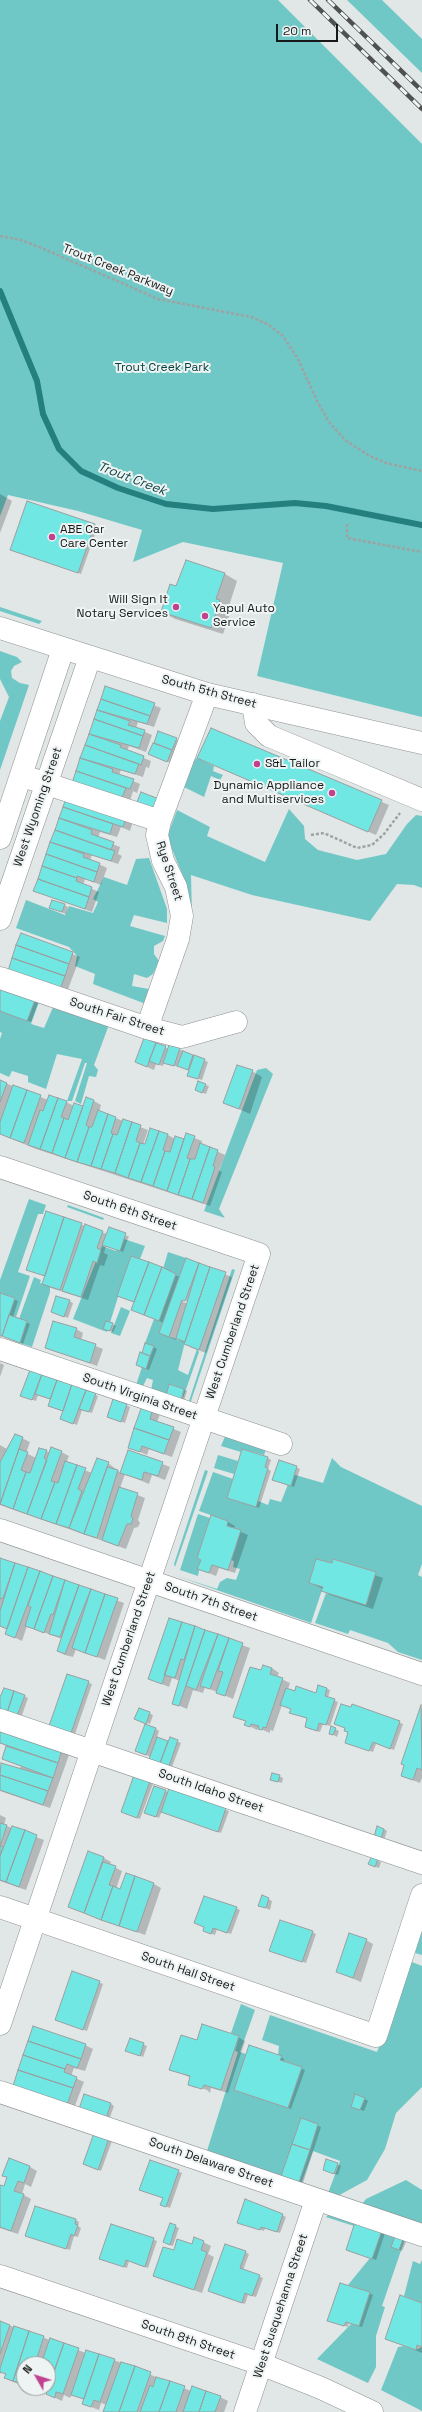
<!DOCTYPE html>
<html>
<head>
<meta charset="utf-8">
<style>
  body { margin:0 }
  #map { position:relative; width:422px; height:2412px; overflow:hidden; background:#e1e6e6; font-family:"Space Grotesk",sans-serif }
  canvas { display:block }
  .north { position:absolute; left:16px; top:2356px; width:40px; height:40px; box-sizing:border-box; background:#eef3f3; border:1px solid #989c9b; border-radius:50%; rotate:309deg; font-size:11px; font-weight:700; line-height:16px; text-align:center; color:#171918 }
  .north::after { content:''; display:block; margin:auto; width:14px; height:18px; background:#c0428f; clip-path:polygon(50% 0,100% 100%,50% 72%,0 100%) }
  .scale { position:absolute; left:276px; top:24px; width:62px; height:18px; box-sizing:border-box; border:2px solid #171918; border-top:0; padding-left:5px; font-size:12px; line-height:14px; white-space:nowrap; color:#171918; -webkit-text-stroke:3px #eef3f3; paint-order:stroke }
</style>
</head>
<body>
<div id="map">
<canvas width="422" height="2412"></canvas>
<div class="north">N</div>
<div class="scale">20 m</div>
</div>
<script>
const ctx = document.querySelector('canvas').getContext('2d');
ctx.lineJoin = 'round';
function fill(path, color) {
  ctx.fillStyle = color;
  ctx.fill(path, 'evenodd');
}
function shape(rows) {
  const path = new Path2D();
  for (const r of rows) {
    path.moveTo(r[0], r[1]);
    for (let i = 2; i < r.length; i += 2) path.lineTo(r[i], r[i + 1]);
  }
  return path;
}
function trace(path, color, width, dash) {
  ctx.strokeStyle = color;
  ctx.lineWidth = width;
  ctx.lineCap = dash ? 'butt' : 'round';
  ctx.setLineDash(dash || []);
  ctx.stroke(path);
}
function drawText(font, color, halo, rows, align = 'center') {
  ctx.font = font + ' "Space Grotesk",sans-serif';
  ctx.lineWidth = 4;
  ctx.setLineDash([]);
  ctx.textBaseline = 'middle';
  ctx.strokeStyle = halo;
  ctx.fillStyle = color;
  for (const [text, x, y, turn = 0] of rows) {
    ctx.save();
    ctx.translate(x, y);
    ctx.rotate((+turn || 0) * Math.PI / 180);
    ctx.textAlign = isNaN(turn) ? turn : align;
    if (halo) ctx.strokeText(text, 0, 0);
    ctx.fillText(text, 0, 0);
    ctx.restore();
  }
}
fill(shape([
  [0,0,278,0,422,144,422,717,257,676,283,563,183,542,133,562,142,530,78,511,8,495,0,516],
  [347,0,382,0,422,39,422,73],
  [0,607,42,621,39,624,0,611],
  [0,651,17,657,22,662,14,666,11,671,12,678,20,683,29,685,0,770,0,721,9,697,0,679],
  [197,758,214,766,213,771,223,775,220,780,211,776,204,797,184,787,193,760],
  [289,809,304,826,305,839,318,850,357,860,386,854,407,824,416,815,422,816,422,888,414,885,397,884,370,921,252,895,191,875,192,916,186,950,162,1012,185,881,167,837,177,810,210,827,207,836,265,862],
  [149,858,167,909,167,923,134,915,130,926,165,936,163,941,154,946,154,954,159,961,153,974,147,978,134,974,132,986,149,989,146,1004,93,984,95,974,75,966,77,956,69,947,16,928,26,900,65,915,69,906,93,913,98,902,93,899,104,877,127,885,136,859],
  [35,1000,39,1002,31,1024,44,1028,54,1005,110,1022,94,1065,98,1070,96,1077,89,1076,81,1104,75,1101,87,1063,85,1063,72,1101,67,1101,82,1059,57,1054,46,1089,28,1082,28,1076,12,1071,9,1077,0,1073,0,1039,2,1033,0,1032,0,1011,27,1021],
  [266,1068,273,1074,219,1209,225,1218,204,1211,257,1070],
  [29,1199,46,1205,43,1214,38,1214,18,1272,30,1276,16,1317,9,1315,15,1298,0,1293,0,1280],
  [68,1205,104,1218,103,1220,67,1207],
  [121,1238,145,1246,140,1259,131,1256,107,1332,73,1319,102,1246,116,1251],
  [168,1252,186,1258,159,1333,185,1342,178,1370,188,1375,197,1349,199,1352,182,1401,184,1389,170,1384,166,1396,151,1390,153,1380,147,1378,141,1390,135,1388,142,1367,146,1369,154,1346,145,1343,154,1319,159,1320,176,1274,163,1269],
  [232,1269,235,1270,191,1401,188,1404],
  [34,1277,41,1280,40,1283,50,1286,50,1292,32,1347,20,1343,27,1321,19,1319],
  [121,1307,130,1311,120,1336,111,1333],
  [226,1434,267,1447,264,1455,242,1449,241,1452,221,1446],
  [218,1455,238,1461,234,1474,214,1468],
  [332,1458,341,1467,422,1506,422,1564,418,1575,422,1577,422,1660,398,1652,388,1643,350,1630,348,1634,315,1623,326,1593,366,1605,376,1572,333,1559,332,1563,316,1559,309,1583,323,1587,311,1623,177,1576,217,1589,220,1582,227,1578,236,1580,240,1569,233,1567,234,1561,231,1560,241,1530,227,1526,228,1521,199,1511,213,1472,233,1479,227,1498,256,1507,258,1501,268,1505,270,1499,281,1502,292,1474,323,1483],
  [205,1470,208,1471,175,1567,174,1564],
  [198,1514,210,1518,197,1558,201,1560,198,1576,180,1570],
  [422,1931,422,1955,415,1953],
  [412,1962,422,1966,422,2087,396,2113,385,2149,367,2180,334,2198,327,2196,340,2161,313,2151,300,2187,206,2154,238,2052,235,2051,239,2036,231,2033,241,2004,255,2010,240,2052,246,2054,234,2090,288,2108,302,2067,280,2060,281,2056,278,2055,279,2046,262,2040,270,2015,377,2052],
  [406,2180,422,2190,422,2228,362,2204,366,2199],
  [331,2212,422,2241,422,2245,405,2239,382,2306,385,2307,376,2336,376,2367,368,2383,317,2359,351,2324,359,2326,370,2293,348,2285,370,2258,372,2259,382,2230,355,2222,354,2226,326,2217],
  [422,2260,422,2303,404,2296,413,2261,420,2264],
  [404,2346,415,2350,422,2347,422,2411,381,2390,398,2347]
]), '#70c8c6');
fill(shape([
  [0,494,12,501,0,533],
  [94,524,98,526,81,574,11,550],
  [186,561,225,574,237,581,229,606,232,608,223,634,175,619,162,612,177,587],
  [106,687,161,708,154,727,138,722,136,728,152,735,146,752,129,746,127,751,151,761,149,768,146,767,143,777,121,770,119,775,140,784,137,793,133,791,129,804,73,783],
  [211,730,389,805,376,835,198,758],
  [159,732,180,741,171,763,149,754],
  [68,797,134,818,130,831,121,827,117,837,100,832,98,838,120,847,118,854,122,856,118,864,92,855,90,860,107,868,101,885,85,879,83,885,99,892,92,912,35,890],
  [64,905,68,907,66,914,54,909],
  [21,934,80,957,67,992,16,975],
  [0,989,38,1003,31,1022,0,1011],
  [144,1040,169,1049,179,1049,208,1062,202,1080,192,1077,190,1070,179,1065,178,1067,164,1062,163,1066,156,1064,154,1070,136,1062],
  [252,1071,262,1077,250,1114,225,1103],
  [0,1081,48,1100,66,1102,74,1106,84,1108,87,1098,94,1101,101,1105,99,1112,148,1130,143,1145,168,1135,175,1139,175,1137,185,1140,187,1135,202,1141,201,1144,225,1155,219,1170,222,1172,210,1206,36,1149,0,1134],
  [205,1085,209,1086,206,1094,200,1092],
  [46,1212,107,1234,129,1236,123,1252,106,1246,104,1253,108,1255,104,1266,100,1265,88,1300,51,1288,43,1284,46,1277,28,1269],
  [132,1257,180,1277,186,1260,232,1277,206,1353,192,1348,177,1338,176,1340,160,1333,164,1323,132,1310,135,1303,118,1296],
  [178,1296,189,1302,189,1305,177,1298],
  [0,1294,18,1301,13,1317,30,1324,23,1344,0,1335],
  [69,1301,73,1303,68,1318,52,1312],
  [112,1324,116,1326,113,1332,107,1330],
  [76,1329,83,1333,81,1340,103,1349,97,1366,46,1347],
  [154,1347,157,1349,149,1370,140,1367],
  [0,1363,4,1365,0,1377],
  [30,1371,98,1396,92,1413,82,1410,77,1425,61,1419,64,1412,49,1406,51,1399,38,1395,36,1401,25,1397],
  [170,1385,187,1391,184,1401,170,1397],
  [114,1400,130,1407,125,1423,108,1417],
  [143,1407,160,1414,157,1422,181,1432,172,1457,149,1449,147,1455,129,1447],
  [15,1435,30,1442,26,1453,36,1458,46,1451,50,1453,61,1452,69,1456,66,1463,92,1473,108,1463,121,1473,129,1451,170,1467,165,1480,152,1475,149,1484,125,1474,120,1488,145,1498,138,1520,140,1523,138,1527,134,1528,126,1549,0,1505,0,1445,7,1449,8,1446,11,1447],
  [268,1458,271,1460,268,1469,271,1471,259,1508,231,1499],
  [279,1461,300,1469,294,1487,273,1480],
  [212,1517,228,1522,235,1526,234,1529,248,1535,235,1573,219,1568,216,1576,199,1569],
  [0,1559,124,1603,105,1660,76,1649,73,1657,65,1655,58,1651,62,1639,27,1626,22,1641,7,1634,8,1630,0,1626],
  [334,1560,383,1578,373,1609,330,1595,323,1591,323,1589,310,1583,332,1565],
  [170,1619,250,1648,233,1699,205,1687,203,1693,193,1690,187,1709,173,1703,180,1681,172,1678,169,1687,150,1679],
  [272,1668,279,1673,277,1677,290,1683,288,1689,316,1694,319,1686,330,1690,328,1698,338,1702,330,1726,323,1724,320,1732,309,1729,306,1727,308,1719,294,1714,292,1709,282,1705,273,1731,270,1730,270,1733,258,1728,257,1730,253,1728,246,1724,247,1722,235,1716,262,1672],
  [67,1676,92,1684,75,1734,50,1725],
  [24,1696,28,1698,21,1718,0,1700],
  [353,1705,403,1724,394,1750,376,1744,373,1752,349,1744,349,1733,345,1730,346,1728,335,1724],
  [422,1707,422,1778,420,1783,402,1776,405,1765,403,1764],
  [149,1713,153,1715,150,1724,138,1720],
  [0,1729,69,1755,50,1808,0,1791,1,1764,19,1770,21,1766,3,1758,7,1746,0,1743],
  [156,1729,159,1731,157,1737,169,1742,170,1738,181,1743,172,1767,140,1752],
  [335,1729,339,1731,337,1737,330,1733],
  [279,1776,283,1778,282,1783,272,1780],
  [150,1782,153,1784,140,1819,122,1812],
  [165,1791,229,1811,221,1833,162,1811,159,1818,149,1814],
  [0,1815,6,1818,4,1825,44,1840,26,1890,0,1881],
  [384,1829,387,1831,384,1840,379,1838],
  [88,1853,104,1858,111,1862,110,1865,122,1871,116,1889,121,1890,154,1884,161,1888,145,1935,69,1907],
  [372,1858,381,1862,379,1868,373,1866],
  [262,1896,272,1901,270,1910,259,1905],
  [236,1908,240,1910,231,1934,217,1929,215,1935,204,1931,205,1927],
  [312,1932,316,1934,306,1963,274,1952],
  [366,1940,373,1944,361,1982,337,1972],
  [73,1972,103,1984,87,2031,60,2021],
  [238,2037,245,2041,228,2093,211,2088,210,2093,207,2090,195,2086,195,2088,189,2084,191,2078,171,2069,197,2041],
  [130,2039,147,2046,143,2057,130,2052],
  [85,2045,93,2049,85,2071,74,2068,71,2076,84,2082,74,2108,21,2089],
  [281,2057,284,2059,284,2062,305,2070,291,2109,238,2091],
  [365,2099,368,2101,364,2111,356,2108],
  [111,2104,114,2106,109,2120,83,2110],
  [302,2119,321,2127,303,2183,286,2178],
  [95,2134,112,2141,101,2171,84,2164],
  [151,2161,182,2173,170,2208,165,2206],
  [337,2164,341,2166,338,2175,328,2172],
  [30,2167,37,2171,31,2187,25,2184,22,2194,31,2199,18,2234,0,2228,0,2186,4,2187,8,2178,4,2175],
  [282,2215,286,2217,280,2233,265,2228,264,2231,242,2224],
  [76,2220,79,2222,78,2226,81,2228,78,2237,74,2236,70,2250,30,2237],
  [170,2224,179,2228,173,2246,167,2244],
  [112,2225,157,2241,148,2268,129,2261,127,2268,104,2260],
  [381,2231,385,2233,376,2260,347,2250],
  [402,2240,406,2242,402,2251,392,2247],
  [203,2242,211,2246,208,2254,214,2257,202,2293,154,2276,174,2251],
  [245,2252,249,2254,243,2270,263,2278,256,2297,248,2295,245,2304,213,2293],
  [369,2293,373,2295,362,2327,349,2323,348,2327,332,2322],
  [422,2304,422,2353,386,2338],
  [0,2322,86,2353,114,2360,191,2391,220,2397,228,2401,224,2412,105,2412,107,2405,101,2403,99,2410,83,2404,84,2400,72,2394,70,2398,64,2395,62,2401,47,2394,48,2390,42,2388,48,2388,48,2364,24,2364,24,2386,13,2382,5,2378,6,2375,2,2372,0,2374]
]), '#0003');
trace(shape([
  [0,291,37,381,43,414,59,449,81,471,118,488,166,504,213,509,295,503,326,506,422,525]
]), '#24807e', 6);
const building = shape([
  [27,501,95,524,78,573,10,550,27,501],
  [186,560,225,573,216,599,220,600,211,628,161,612,170,584,176,586,186,560],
  [105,686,155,703,150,716,101,699,105,686],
  [101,699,150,716,147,724,97,710,101,699],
  [97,710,130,721,128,725,145,730,143,736,94,719,97,710],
  [94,719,143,736,139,748,89,734,94,719],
  [211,728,382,800,368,832,197,758,211,728],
  [158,731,177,738,172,750,154,743,158,731],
  [89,734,121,745,120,747,144,756,141,765,85,745,89,734],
  [153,743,172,750,167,762,148,754,153,743],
  [85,745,139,764,135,774,80,758,85,745],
  [80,758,113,769,112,772,134,779,130,789,76,771,80,758],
  [76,771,126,788,121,800,72,783,76,771],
  [141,792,159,799,153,813,135,807,141,792],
  [67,795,128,813,123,827,63,807,67,795],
  [63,807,113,824,110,834,59,818,63,807],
  [59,818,92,830,91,834,114,842,111,850,55,830,59,818],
  [55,830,115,851,111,861,50,842,55,830],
  [50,842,84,854,83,857,100,863,97,872,46,854,50,842],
  [46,854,97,872,94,882,77,876,77,878,42,866,46,854],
  [42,866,77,878,76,881,92,887,89,897,38,879,42,866],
  [38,879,89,897,85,909,33,891,38,879],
  [52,900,65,904,62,912,49,908,52,900],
  [21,933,73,952,69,964,16,945,21,933],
  [16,945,69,964,65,976,12,958,16,945],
  [12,958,65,976,60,989,8,971,12,958],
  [0,988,35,1000,27,1021,0,1011,0,988],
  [144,1038,156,1043,147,1067,135,1062,144,1038],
  [156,1043,166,1046,159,1065,149,1061,156,1043],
  [169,1045,180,1048,174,1066,163,1063,169,1045],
  [183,1051,193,1055,188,1070,177,1066,183,1051],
  [194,1055,205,1059,198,1079,187,1076,194,1055],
  [237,1065,253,1070,239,1109,223,1103,237,1065],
  [0,1080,7,1083,0,1102,0,1080],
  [198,1081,206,1084,202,1093,195,1090,198,1081],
  [13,1085,27,1090,10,1138,0,1134,0,1122,13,1085],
  [27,1090,41,1095,24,1143,10,1138,27,1090],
  [49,1095,58,1098,40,1149,28,1145,40,1110,43,1111,49,1095],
  [86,1097,94,1100,86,1125,89,1127,77,1162,65,1158,86,1097],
  [58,1098,67,1101,61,1117,64,1118,52,1153,40,1149,58,1098],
  [74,1103,83,1106,65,1158,52,1153,64,1118,68,1120,74,1103],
  [98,1110,108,1114,91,1166,77,1162,89,1127,92,1127,98,1110],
  [108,1114,116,1117,111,1133,113,1134,101,1169,91,1166,108,1114],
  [123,1119,132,1122,115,1173,101,1169,113,1134,117,1135,123,1119],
  [132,1122,141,1125,136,1141,140,1143,128,1178,115,1173,132,1122],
  [150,1128,159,1131,141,1182,128,1178,140,1143,145,1144,150,1128],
  [159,1131,168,1134,163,1150,165,1151,153,1186,141,1182,159,1131],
  [186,1133,195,1136,187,1158,190,1159,178,1195,167,1191,186,1133],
  [175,1136,184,1139,167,1191,153,1186,165,1151,170,1152,175,1136],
  [200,1143,210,1147,192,1199,178,1195,190,1159,195,1159,200,1143],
  [210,1147,218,1150,213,1166,215,1167,203,1203,192,1199,210,1147],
  [46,1211,64,1217,45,1276,26,1270,46,1211],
  [64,1217,82,1223,60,1290,42,1284,64,1217],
  [85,1224,103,1231,97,1248,101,1250,97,1263,93,1261,81,1297,62,1291,85,1224],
  [109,1227,126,1233,120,1251,102,1245,109,1227],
  [131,1256,149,1262,134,1302,117,1296,131,1256],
  [186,1258,199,1263,185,1301,182,1300,169,1337,159,1333,186,1258],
  [149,1262,162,1267,144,1315,131,1310,149,1262],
  [199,1263,210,1267,185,1342,176,1338,199,1263],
  [162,1267,176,1274,159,1321,144,1315,162,1267],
  [210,1267,226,1272,199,1350,184,1344,210,1267],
  [0,1293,15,1298,2,1336,0,1336,0,1293],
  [56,1296,70,1300,64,1317,51,1312,56,1296],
  [9,1315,27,1321,20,1343,2,1336,9,1315],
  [53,1321,77,1328,74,1337,96,1344,90,1363,45,1348,53,1321],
  [106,1321,113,1323,110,1331,103,1329,106,1321],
  [145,1343,154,1346,150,1356,142,1353,145,1343],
  [140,1352,150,1356,146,1369,136,1365,140,1352],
  [30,1370,42,1374,32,1400,20,1396,30,1370],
  [42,1374,57,1380,50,1399,35,1394,42,1374],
  [57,1380,72,1384,63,1411,48,1406,57,1380],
  [72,1384,86,1390,73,1424,60,1419,72,1384],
  [169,1384,184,1389,181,1400,166,1396,169,1384],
  [86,1390,96,1393,89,1412,79,1409,86,1390],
  [113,1399,127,1404,121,1422,107,1417,113,1399],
  [142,1406,153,1409,150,1419,174,1427,169,1440,134,1428,142,1406],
  [134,1428,169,1440,164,1454,142,1446,140,1452,128,1448,134,1428],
  [15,1434,23,1437,0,1504,0,1462,15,1434],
  [51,1447,62,1451,51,1481,55,1482,41,1519,27,1514,51,1447],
  [39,1448,47,1450,44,1458,47,1460,27,1514,13,1509,26,1472,30,1473,39,1448],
  [19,1449,28,1452,21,1470,26,1472,13,1509,0,1504,19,1449],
  [242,1449,268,1457,265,1467,268,1468,256,1507,227,1498,242,1449],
  [128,1450,163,1462,158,1476,144,1472,142,1480,120,1473,128,1450],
  [97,1458,109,1462,84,1534,69,1528,97,1458],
  [279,1460,297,1466,291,1486,272,1480,279,1460],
  [65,1461,77,1465,56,1524,41,1519,55,1482,58,1483,65,1461],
  [77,1465,86,1468,78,1489,82,1491,69,1528,56,1524,77,1465],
  [107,1467,118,1470,97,1538,84,1534,107,1467],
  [119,1487,138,1493,131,1516,133,1519,131,1524,127,1524,118,1546,102,1540,119,1487],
  [211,1515,228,1521,227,1526,241,1530,228,1570,212,1565,209,1573,197,1569,201,1560,197,1558,211,1515],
  [0,1558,15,1563,3,1598,0,1599,0,1558],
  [316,1559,332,1563,333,1559,376,1572,366,1605,321,1591,323,1587,309,1583,316,1559],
  [15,1563,28,1567,7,1629,0,1626,0,1611,15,1563],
  [28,1567,40,1571,15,1638,5,1634,28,1567],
  [40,1571,53,1576,34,1629,25,1626,31,1607,28,1606,40,1571],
  [53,1576,65,1580,53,1615,51,1614,44,1633,34,1629,53,1576],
  [65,1580,79,1585,60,1637,49,1634,65,1580],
  [79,1585,91,1589,65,1654,57,1651,79,1585],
  [91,1589,105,1594,85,1653,72,1648,91,1589],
  [105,1594,118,1598,97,1657,85,1653,105,1594],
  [169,1618,182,1622,162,1684,148,1679,169,1618],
  [182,1622,195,1626,184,1660,181,1659,175,1678,164,1675,182,1622],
  [195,1626,205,1630,179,1706,172,1704,195,1626],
  [205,1630,218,1634,196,1690,186,1686,205,1630],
  [218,1634,229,1638,210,1689,200,1686,218,1634],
  [229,1638,243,1643,225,1696,216,1693,223,1672,218,1671,229,1638],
  [263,1665,272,1668,270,1674,283,1678,266,1728,263,1727,262,1730,258,1729,259,1726,251,1724,250,1727,244,1725,246,1721,233,1717,250,1667,261,1670,263,1665],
  [67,1674,89,1681,71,1733,49,1726,67,1674],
  [318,1685,327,1688,325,1696,335,1699,326,1725,319,1723,317,1731,305,1727,307,1718,289,1713,291,1709,280,1705,286,1688,295,1691,296,1686,316,1693,318,1685],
  [4,1688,14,1691,7,1713,0,1710,0,1697,4,1688],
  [14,1691,25,1695,17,1716,7,1713,14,1691],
  [341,1704,351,1707,352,1704,400,1721,390,1749,373,1742,369,1751,345,1743,348,1732,344,1731,345,1728,334,1724,341,1704],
  [421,1705,422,1770,417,1768,413,1780,401,1776,404,1765,401,1764,421,1705],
  [139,1708,150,1712,146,1724,134,1719,139,1708],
  [145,1724,156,1728,146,1755,135,1751,145,1724],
  [331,1726,336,1728,333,1735,329,1734,331,1726],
  [0,1728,62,1750,58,1763,0,1743,0,1728],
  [157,1737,168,1741,160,1763,149,1759,157,1737],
  [170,1737,178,1740,169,1766,160,1763,170,1737],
  [6,1746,58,1763,53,1778,2,1759,6,1746],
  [1,1763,53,1778,48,1791,0,1775,1,1763],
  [272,1773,280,1775,278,1782,270,1780,272,1773],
  [0,1775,48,1791,43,1805,0,1790,0,1775],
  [134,1775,150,1781,137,1818,121,1812,134,1775],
  [154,1786,166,1790,156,1817,144,1813,154,1786],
  [169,1788,226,1808,218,1832,161,1812,169,1788],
  [0,1823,7,1825,0,1846,3,1847,0,1856,0,1823],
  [12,1826,25,1830,6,1882,0,1880,0,1856,12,1826],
  [377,1826,384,1829,381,1839,374,1837,377,1826],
  [25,1830,37,1835,19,1887,6,1882,25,1830],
  [88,1851,104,1857,84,1913,68,1907,88,1851],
  [372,1856,378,1859,375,1867,368,1864,372,1856],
  [103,1862,116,1866,109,1885,113,1886,101,1920,84,1913,103,1862],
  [126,1873,135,1876,119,1926,101,1920,113,1886,120,1889,126,1873],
  [135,1876,154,1883,137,1932,119,1926,135,1876],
  [262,1895,269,1898,266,1908,258,1906,262,1895],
  [204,1896,237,1907,227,1933,213,1928,211,1934,203,1931,204,1927,194,1923,204,1896],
  [280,1920,313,1931,302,1962,269,1951,280,1920],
  [349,1933,367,1939,353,1978,336,1972,349,1933],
  [72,1971,100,1981,83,2030,55,2020,72,1971],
  [202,2024,239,2036,221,2090,204,2085,202,2089,188,2085,190,2076,169,2070,181,2035,197,2040,202,2024],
  [33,2026,86,2044,81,2059,28,2041,33,2026],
  [130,2038,144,2043,140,2056,125,2051,130,2038],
  [28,2041,81,2059,77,2068,67,2064,65,2069,23,2055,28,2041],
  [249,2045,282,2056,280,2060,302,2067,288,2108,234,2090,249,2045],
  [23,2055,65,2069,64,2072,77,2077,73,2088,18,2070,23,2055],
  [18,2070,73,2088,67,2105,13,2086,18,2070],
  [84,2094,111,2103,106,2119,79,2109,84,2094],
  [355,2094,365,2098,360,2110,351,2107,355,2094],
  [301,2118,318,2124,310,2150,292,2144,301,2118],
  [94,2133,109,2138,98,2170,83,2164,94,2133],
  [292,2144,310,2150,299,2182,281,2176,292,2144],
  [9,2158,30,2166,24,2183,18,2181,14,2191,24,2194,11,2231,0,2227,0,2185,4,2186,7,2177,2,2176,9,2158],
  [326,2159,338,2163,334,2174,323,2170,326,2159],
  [150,2160,179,2170,166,2207,160,2205,163,2198,139,2190,150,2160],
  [245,2199,283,2214,277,2232,261,2227,260,2230,237,2223,245,2199],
  [35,2206,76,2219,75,2224,78,2225,74,2236,71,2234,66,2249,25,2236,35,2206],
  [355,2222,382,2230,372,2259,346,2250,355,2222],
  [170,2223,176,2225,170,2245,163,2242,170,2223],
  [111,2224,154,2238,145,2267,126,2260,124,2267,99,2259,111,2224],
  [395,2236,403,2239,399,2250,391,2247,395,2236],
  [194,2237,204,2241,201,2250,207,2252,194,2290,153,2276,163,2247,174,2250,177,2239,192,2244,194,2237],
  [225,2244,246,2251,240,2268,260,2275,252,2296,245,2293,242,2303,208,2291,225,2244],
  [340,2283,370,2292,359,2326,346,2322,344,2326,327,2321,340,2283],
  [400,2295,422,2303,422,2347,417,2345,416,2350,385,2339,400,2295],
  [0,2321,10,2325,0,2354,0,2321],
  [14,2326,29,2331,13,2381,4,2378,6,2374,0,2372,0,2368,14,2326],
  [29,2331,44,2336,35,2364,24,2364,24,2380,22,2379,20,2383,13,2381,29,2331],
  [50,2338,64,2343,48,2389,44,2388,48,2388,48,2364,41,2364,50,2338],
  [64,2343,79,2348,63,2394,56,2392,55,2398,46,2394,64,2343],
  [86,2350,99,2354,84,2399,71,2395,86,2350],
  [99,2354,115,2359,100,2402,94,2400,91,2407,82,2404,99,2354],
  [121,2362,135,2366,119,2412,103,2412,121,2362],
  [135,2366,151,2372,137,2412,119,2412,135,2366],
  [156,2377,170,2381,159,2412,140,2412,150,2385,153,2387,156,2377],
  [170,2381,185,2386,176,2412,159,2412,170,2381],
  [192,2386,206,2391,199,2412,183,2412,192,2386],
  [206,2391,221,2396,215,2412,199,2412,206,2391]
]);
fill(building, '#71e7e4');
trace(building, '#9a9f9f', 1);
const minor = shape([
  [253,704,256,723,269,736,422,800],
  [32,779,160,821],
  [0,919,90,657],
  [0,978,147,1028,182,1037,236,1022],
  [147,1028,178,939,182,916,176,887,163,861,157,835,160,821,207,694],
  [0,1167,259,1254,0,2024],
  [0,1349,281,1444],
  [0,1530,422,1674],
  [0,1720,422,1863],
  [0,1907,376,2036,422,1895],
  [0,2092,422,2235],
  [245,2412,316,2200]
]);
const major = shape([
  [0,628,207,694,422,743],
  [0,838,63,649],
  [0,2276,261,2364,321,2388,372,2412]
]);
trace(minor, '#8e9292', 23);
trace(major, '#8e9292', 23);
trace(shape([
  [0,236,21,240,44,249,158,299,251,317,269,325,283,336,298,359,317,401,329,422,345,440,370,456,386,463,422,471],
  [347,524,347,538,422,552],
  [311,835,324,833,357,848,372,845,384,834,400,813]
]), '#9ea2a2', 2.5, [3, 2]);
trace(minor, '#fff', 22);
trace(major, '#fff', 22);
const rail = shape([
  [310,0,422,109],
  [328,0,422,91]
]);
trace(rail, '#4e5150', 4.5);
trace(rail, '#eef3f3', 3, [9]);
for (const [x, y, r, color] of [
  [52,537,4,"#c0428f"],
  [176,607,4,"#c0428f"],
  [205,616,4,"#c0428f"],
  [257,764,4,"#c0428f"],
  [332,793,4,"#c0428f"]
]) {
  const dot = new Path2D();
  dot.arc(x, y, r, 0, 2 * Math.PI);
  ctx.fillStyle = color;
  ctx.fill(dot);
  trace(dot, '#eef3f3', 1.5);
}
drawText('12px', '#171918', '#eef3f3', [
  ["Trout Creek Parkway",118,270,22],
  ["South 5th Street",209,692,15],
  ["West Wyoming Street",38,807,-71],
  ["Rye Street",169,871,72],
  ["South Fair Street",117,1017,18],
  ["South 6th Street",130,1211,19],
  ["West Cumberland Street",233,1332,-71],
  ["South Virginia Street",140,1397,19],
  ["South 7th Street",211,1602,19],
  ["West Cumberland Street",129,1639,-71],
  ["South Idaho Street",211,1791,19],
  ["South Hall Street",188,1972,19],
  ["South Delaware Street",211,2163,19],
  ["West Susquehanna Street",281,2306,-72],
  ["South 8th Street",188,2340,19]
]);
drawText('12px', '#06403f', '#eef3f3', [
  ["Trout Creek Park",162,368]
]);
drawText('12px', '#171918', '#eef3f3', [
  ["ABE Car",60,530],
  ["Care Center",60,544],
  ["Will Sign It",168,600,"right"],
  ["Notary Services",168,614,"right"],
  ["Yapul Auto",213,609],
  ["Service",213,623],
  ["S&L Tailor",265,764],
  ["Dynamic Appliance",324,786,"right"],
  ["and Multiservices",324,800,"right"]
], 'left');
drawText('italic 13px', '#043f3e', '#eef3f3', [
  ["Trout Creek",132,479,21]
]);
</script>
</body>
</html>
